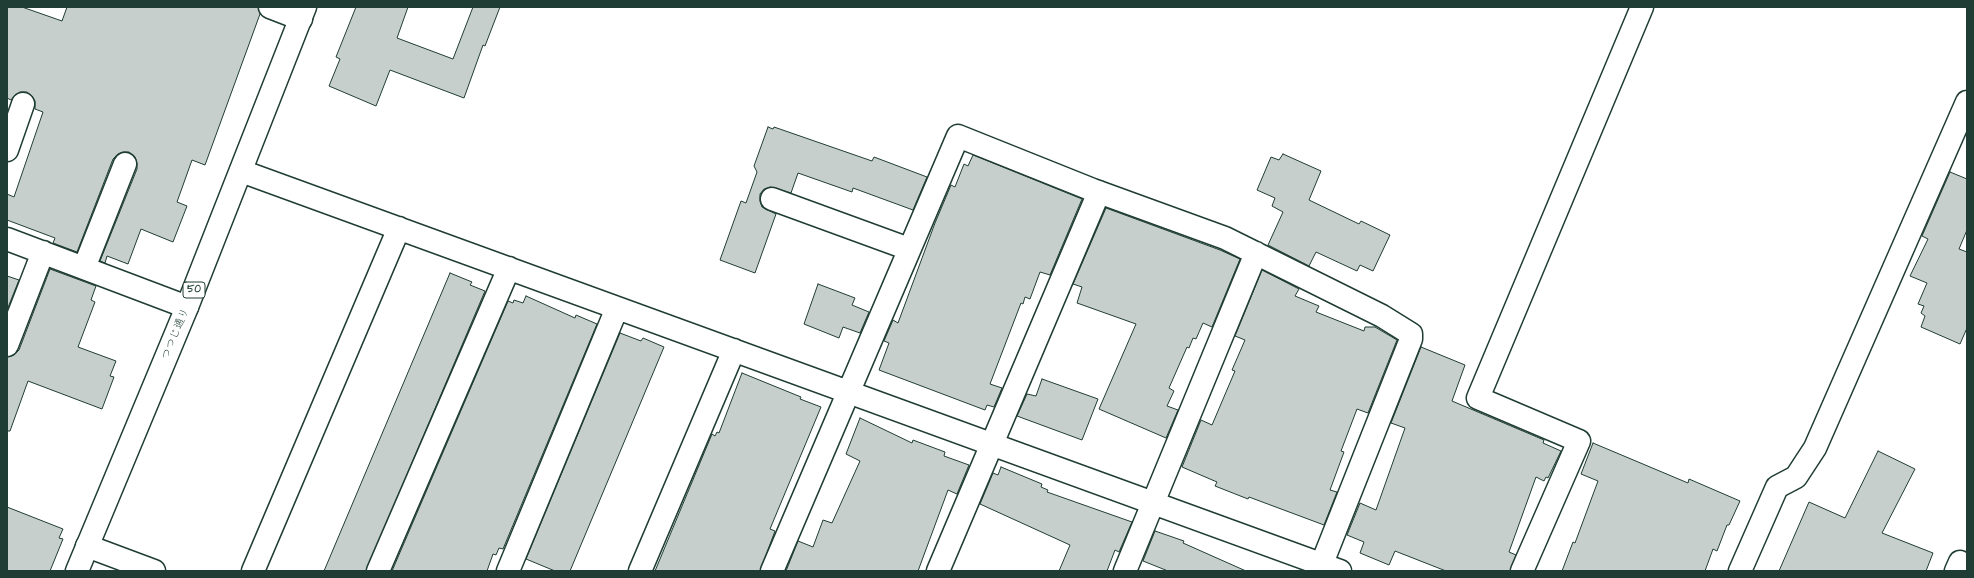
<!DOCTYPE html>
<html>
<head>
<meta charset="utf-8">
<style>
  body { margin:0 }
  #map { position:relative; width:1974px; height:578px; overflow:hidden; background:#fff; font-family:"Architects Daughter",sans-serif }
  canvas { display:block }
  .frame { position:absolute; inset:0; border:8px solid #1f3d34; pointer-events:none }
</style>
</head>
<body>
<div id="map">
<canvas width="1974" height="578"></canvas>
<div class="frame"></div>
</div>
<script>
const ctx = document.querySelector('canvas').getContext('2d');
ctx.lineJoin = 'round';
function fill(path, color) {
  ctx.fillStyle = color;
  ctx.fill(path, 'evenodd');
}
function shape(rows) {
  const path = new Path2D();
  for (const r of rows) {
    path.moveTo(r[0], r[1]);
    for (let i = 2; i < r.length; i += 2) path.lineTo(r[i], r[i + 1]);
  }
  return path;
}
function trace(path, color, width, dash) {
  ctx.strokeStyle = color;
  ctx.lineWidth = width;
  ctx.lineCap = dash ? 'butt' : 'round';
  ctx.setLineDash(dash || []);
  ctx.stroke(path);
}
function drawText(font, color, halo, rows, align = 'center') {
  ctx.font = font + ' "Architects Daughter","Klee One",sans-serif';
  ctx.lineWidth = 4;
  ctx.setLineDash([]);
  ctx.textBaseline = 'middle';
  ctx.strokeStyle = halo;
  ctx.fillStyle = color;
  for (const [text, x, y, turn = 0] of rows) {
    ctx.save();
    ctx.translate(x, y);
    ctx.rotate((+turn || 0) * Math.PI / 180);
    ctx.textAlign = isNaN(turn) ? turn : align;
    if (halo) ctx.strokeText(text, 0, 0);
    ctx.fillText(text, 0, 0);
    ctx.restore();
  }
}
const building = shape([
  [7,7,22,7,62,21,67,7,258,7,260,14,205,165,192,160,177,202,187,206,173,242,141,229,128,264,107,256,105,263,100,261,137,169,137,163,135,157,129,152,123,152,118,154,113,159,77,252,53,243,55,238,7,220,7,194,14,197,43,112,35,109,35,101,32,96,27,92,20,92,15,95,11,100,7,98,7,7],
  [356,7,408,7,397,38,453,59,473,7,500,7,485,46,483,45,464,98,390,70,376,106,329,86,340,59,336,57,356,7],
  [768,127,773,129,774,127,872,161,874,157,927,177,913,210,853,188,852,192,798,173,791,193,770,187,764,189,760,194,760,201,762,207,776,214,755,273,720,260,741,201,746,203,757,172,754,166,768,127],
  [1283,154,1321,171,1309,200,1359,224,1361,221,1390,235,1373,271,1360,265,1357,271,1316,252,1309,266,1268,245,1283,212,1272,206,1275,198,1257,190,1271,157,1279,160,1283,154],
  [973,155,1082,199,1050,275,1040,272,1030,299,1025,297,1023,304,1021,303,990,384,1002,388,994,407,987,405,985,410,879,370,889,343,884,341,893,320,898,323,935,223,951,185,955,187,964,164,968,166,973,155],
  [1950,172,1967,179,1967,230,1959,249,1967,252,1967,328,1960,344,1921,327,1925,316,1921,313,1924,306,1918,304,1927,283,1910,276,1928,239,1922,236,1950,172],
  [1106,208,1220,250,1240,259,1212,327,1203,323,1196,339,1193,338,1189,348,1187,347,1169,388,1174,391,1167,406,1178,410,1166,438,1099,409,1136,324,1077,303,1082,287,1073,284,1106,208],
  [50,269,96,286,91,300,95,302,78,347,116,361,110,376,114,377,102,409,28,381,10,431,7,431,7,357,14,355,19,350,50,269],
  [1262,270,1299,289,1295,296,1319,306,1316,312,1364,331,1365,327,1375,327,1397,340,1368,413,1357,409,1341,451,1344,452,1330,490,1337,492,1324,525,1249,497,1248,499,1215,486,1217,482,1182,467,1201,420,1212,425,1235,371,1232,370,1245,340,1235,336,1262,270],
  [450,273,472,282,470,285,485,291,366,571,324,571,450,273],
  [7,276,19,280,7,310,7,276],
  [818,284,855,298,852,305,869,312,860,333,843,327,839,338,804,324,818,284],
  [526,296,575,318,576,315,597,324,503,549,499,548,496,555,493,554,487,571,392,571,508,301,513,303,514,300,523,303,526,296],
  [620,333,641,341,643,338,664,347,570,571,555,571,526,559,620,333],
  [1421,347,1465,365,1452,401,1544,440,1543,443,1561,451,1548,478,1546,477,1544,481,1536,477,1509,552,1516,555,1510,571,1446,571,1395,551,1389,565,1360,553,1364,542,1347,535,1360,503,1376,510,1405,428,1391,423,1421,347],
  [742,373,801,397,800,399,821,407,770,529,775,531,760,571,655,571,712,434,715,436,717,432,719,433,742,373],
  [1042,379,1098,399,1082,440,1017,416,1027,394,1036,396,1042,379],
  [860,418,912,443,913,440,945,452,944,456,969,465,957,494,948,490,918,571,786,571,798,541,813,547,823,520,832,523,860,461,846,454,860,418],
  [1593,443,1688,483,1689,479,1740,501,1729,525,1727,525,1717,551,1713,549,1705,571,1562,571,1573,542,1575,543,1598,481,1581,474,1593,443],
  [1878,451,1915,469,1882,533,1933,553,1926,571,1779,571,1809,502,1845,518,1878,451],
  [1001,467,1042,484,1041,487,1048,490,1047,492,1132,522,1119,552,1115,550,1107,571,1059,571,1070,545,980,504,993,473,998,475,1001,467],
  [7,507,63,529,59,538,63,539,50,571,7,571,7,507],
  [1155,531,1184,541,1183,543,1246,571,1168,571,1143,561,1155,531]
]);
fill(building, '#c7cfcc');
trace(building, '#1f3d34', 1);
const minor = shape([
  [270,7,301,19],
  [7,150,23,104],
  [241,171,1340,571],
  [772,199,909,249],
  [7,239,187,307],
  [84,268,125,164],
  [7,345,43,252],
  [87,546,154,571],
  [253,571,399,228],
  [378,571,509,268],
  [508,571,617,308],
  [640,571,734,350],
  [772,571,958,136,1093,190,1225,238,1382,316,1411,334,1411,339,1319,571],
  [938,571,1099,192],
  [1125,571,1256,253],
  [1522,571,1579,441,1478,398,1642,7],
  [1740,571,1777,487,1796,477,1815,448,1967,102],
  [1956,571,1960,562]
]);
const major = shape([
  [77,571,187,307,305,7]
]);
trace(minor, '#1f3d34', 25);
trace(major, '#1f3d34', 25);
trace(minor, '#fff', 22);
trace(major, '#fff', 22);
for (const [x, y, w] of [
  [194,290,22]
]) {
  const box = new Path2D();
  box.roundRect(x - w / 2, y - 8, w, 16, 3);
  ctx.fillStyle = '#fff';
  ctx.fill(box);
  trace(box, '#1f3d34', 1);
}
drawText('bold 10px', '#1f3d34', null, [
  ["50",194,290]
]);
drawText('11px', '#1f3d34', '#fff', [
  ["つつじ通り",176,334,-67]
]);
</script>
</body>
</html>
